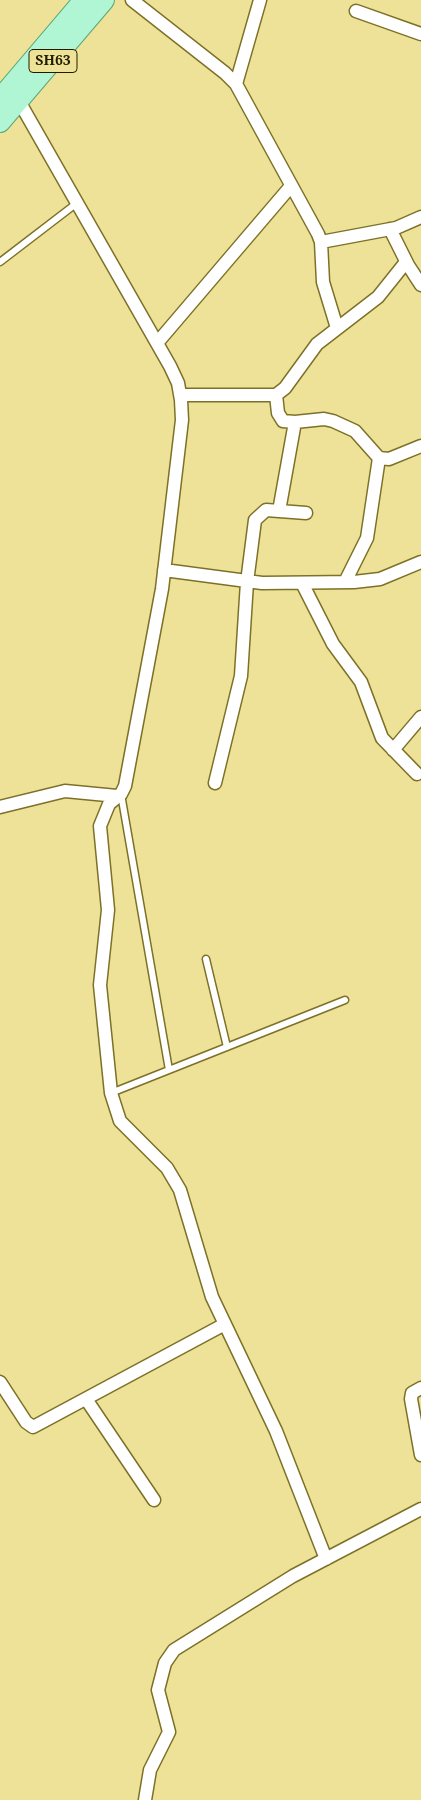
<!DOCTYPE html>
<html>
<head>
<meta charset="utf-8">
<style>
  body { margin:0 }
  canvas { display:block; background:#ede298 }
</style>
</head>
<body>
<canvas width="421" height="1800"></canvas>
<script>
const ctx = document.querySelector('canvas').getContext('2d');
ctx.lineJoin = 'round';
function shape(rows) {
  const path = new Path2D();
  for (const r of rows) {
    path.moveTo(r[0], r[1]);
    for (let i = 2; i < r.length; i += 2) path.lineTo(r[i], r[i + 1]);
  }
  return path;
}
function trace(path, color, width, dash) {
  ctx.strokeStyle = color;
  ctx.lineWidth = width;
  ctx.lineCap = dash ? 'butt' : 'round';
  ctx.setLineDash(dash || []);
  ctx.stroke(path);
}
function drawText(font, color, halo, rows, align = 'center') {
  ctx.font = font + ' "Noto Serif",serif';
  ctx.lineWidth = 4;
  ctx.setLineDash([]);
  ctx.textBaseline = 'middle';
  ctx.strokeStyle = halo;
  ctx.fillStyle = color;
  for (const [text, x, y, turn = 0] of rows) {
    ctx.save();
    ctx.translate(x, y);
    ctx.rotate((+turn || 0) * Math.PI / 180);
    ctx.textAlign = isNaN(turn) ? turn : align;
    if (halo) ctx.strokeText(text, 0, 0);
    ctx.fillText(text, 0, 0);
    ctx.restore();
  }
}
const service = shape([
  [0,262,77,203],
  [121,794,169,1070],
  [206,959,227,1047],
  [111,1093,345,1000]
]);
const minor = shape([
  [132,0,225,73,236,84,318,234,321,242,323,282,337,328],
  [356,11,421,34],
  [236,84,260,0],
  [16,96,170,366,178,383,181,400,182,420,162,589,125,786,121,794,109,804,100,826,108,910,100,985,111,1093,120,1121,167,1168,180,1190,212,1297,276,1431,326,1559],
  [390,229,408,265,421,285],
  [321,242,396,228,421,217],
  [157,343,291,186],
  [180,395,276,395,285,388,317,344,378,297,406,262],
  [276,395,278,413,283,421,295,422,324,419,333,421,355,431,379,458,389,459,421,446],
  [279,511,295,422],
  [164,570,262,583,354,582,380,579,421,562],
  [345,582,367,538,379,458],
  [302,583,333,644,361,682,382,738,417,774],
  [393,750,421,717],
  [215,783,241,676,247,582,255,520,266,510,306,513],
  [0,807,65,791,117,796],
  [0,1382,26,1422,33,1427,225,1324],
  [421,1388,412,1393,411,1399,421,1455],
  [86,1399,154,1500],
  [145,1800,150,1770,169,1732,158,1690,165,1663,174,1650,293,1576,421,1509]
]);
const primary = shape([
  [0,99,84,0],
  [0,122,104,0]
]);
trace(service, '#7c7127', 9);
trace(minor, '#7c7127', 15);
trace(primary, '#5ca677', 22);
trace(service, '#fff', 6);
trace(minor, '#fff', 12);
trace(primary, '#b0f6d4', 20);
for (const [x, y, w] of [
  [53,61,48]
]) {
  const box = new Path2D();
  box.roundRect(x - w / 2, y - 11.5, w, 23, 4);
  ctx.fillStyle = '#ede298';
  ctx.fill(box);
  trace(box, '#211c00', 1);
}
drawText('bold 14px', '#211c00', null, [
  ["SH63",53,61]
]);
</script>
</body>
</html>
